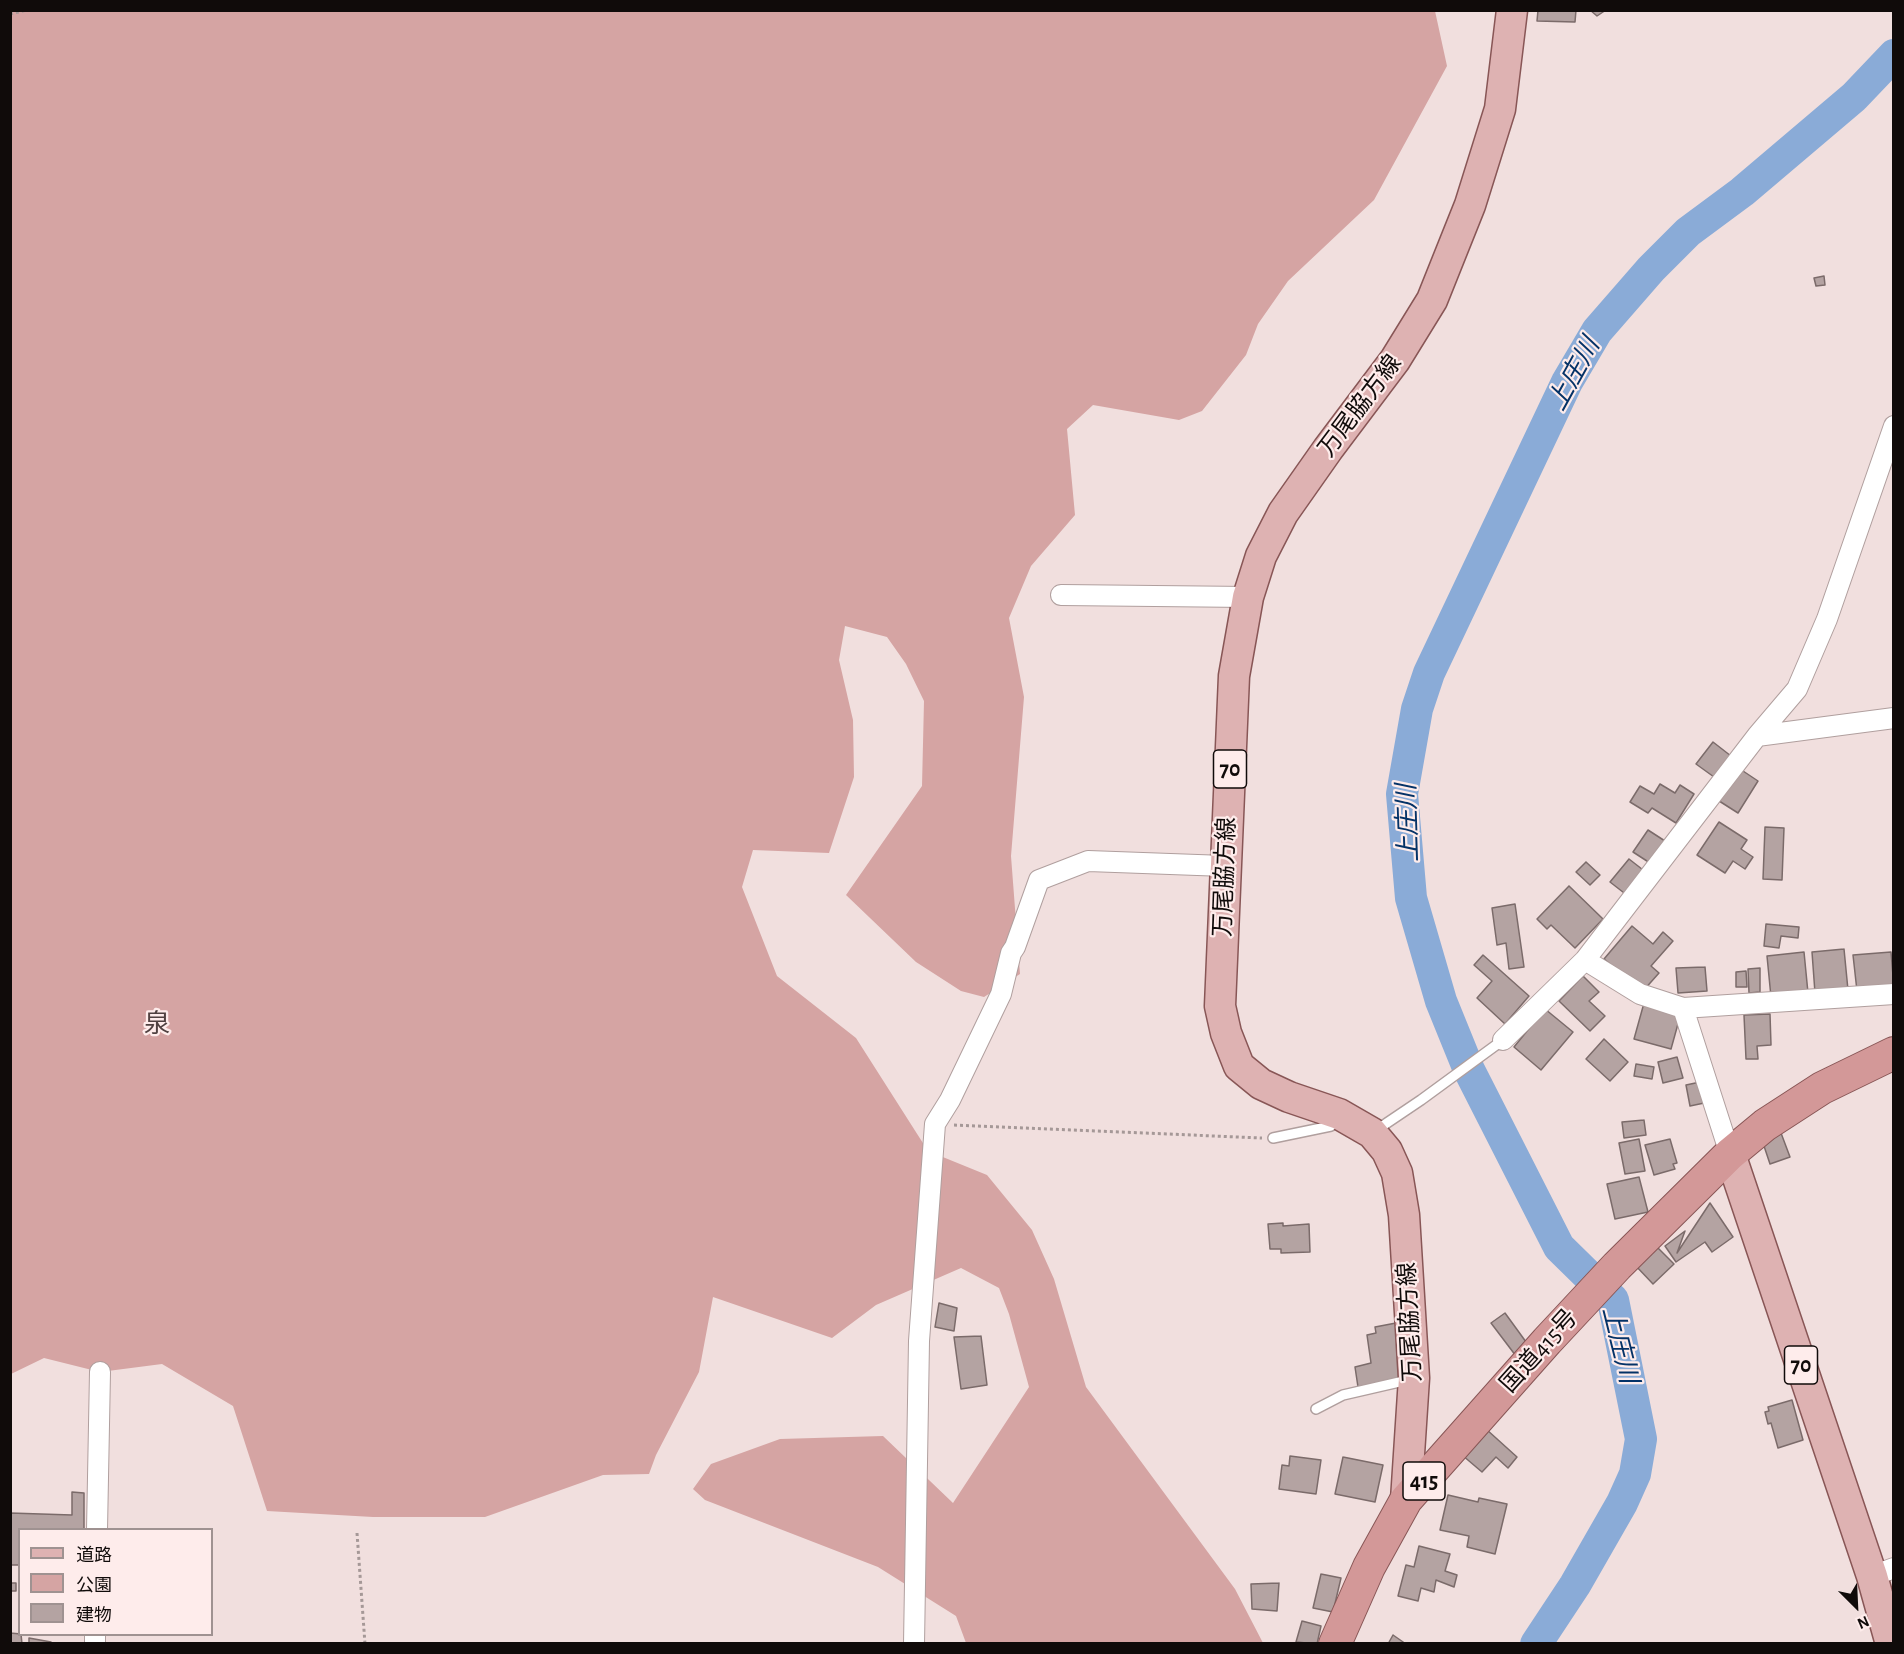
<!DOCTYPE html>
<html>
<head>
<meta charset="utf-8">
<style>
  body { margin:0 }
  #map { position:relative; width:1904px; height:1654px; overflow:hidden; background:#f1dfde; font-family:"Alegreya Sans","Noto Sans JP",sans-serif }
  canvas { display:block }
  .frame { position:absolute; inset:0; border:12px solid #100b0a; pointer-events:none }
  .legend { position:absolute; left:18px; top:1528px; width:195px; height:108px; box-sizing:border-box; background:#feeceb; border:2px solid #9f9291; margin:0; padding:8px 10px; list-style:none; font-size:18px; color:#100b0a }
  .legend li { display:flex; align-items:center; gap:12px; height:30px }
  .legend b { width:30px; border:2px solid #9f9291 }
  .north { position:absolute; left:1826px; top:1576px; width:60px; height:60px; -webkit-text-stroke:4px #feeceb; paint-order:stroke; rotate:156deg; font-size:16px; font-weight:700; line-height:24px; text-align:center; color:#100b0a }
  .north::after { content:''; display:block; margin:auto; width:21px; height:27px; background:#100b0a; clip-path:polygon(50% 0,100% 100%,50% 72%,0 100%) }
</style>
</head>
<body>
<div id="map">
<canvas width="1904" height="1654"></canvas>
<div class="frame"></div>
<ul class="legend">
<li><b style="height:8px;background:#deb2b2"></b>道路</li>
<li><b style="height:16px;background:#d5a4a3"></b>公園</li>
<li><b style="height:16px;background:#b4a3a2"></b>建物</li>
</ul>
<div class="north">N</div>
</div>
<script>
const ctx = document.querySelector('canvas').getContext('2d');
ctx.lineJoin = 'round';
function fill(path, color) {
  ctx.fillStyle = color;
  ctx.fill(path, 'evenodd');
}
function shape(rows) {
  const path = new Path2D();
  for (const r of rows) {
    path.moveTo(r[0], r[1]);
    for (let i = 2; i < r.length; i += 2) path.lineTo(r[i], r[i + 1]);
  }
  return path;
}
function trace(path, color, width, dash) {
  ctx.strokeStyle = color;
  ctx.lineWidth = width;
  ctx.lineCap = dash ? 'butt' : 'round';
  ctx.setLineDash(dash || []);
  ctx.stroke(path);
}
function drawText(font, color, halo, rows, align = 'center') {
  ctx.font = font + ' "Alegreya Sans","Noto Sans JP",sans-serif';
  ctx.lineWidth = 4.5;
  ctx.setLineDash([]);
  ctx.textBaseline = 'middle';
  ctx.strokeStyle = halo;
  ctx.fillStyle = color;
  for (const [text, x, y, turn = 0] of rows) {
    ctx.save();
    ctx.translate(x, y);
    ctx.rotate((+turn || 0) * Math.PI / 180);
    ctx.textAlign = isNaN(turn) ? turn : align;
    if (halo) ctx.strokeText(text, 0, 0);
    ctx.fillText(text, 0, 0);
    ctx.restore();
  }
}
fill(shape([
  [10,11,1435,11,1447,66,1374,200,1288,281,1258,324,1246,355,1202,411,1179,420,1093,405,1067,429,1075,515,1031,566,1009,618,1024,697,1011,856,1020,974,984,997,961,991,916,962,846,895,922,786,924,701,906,664,887,637,845,626,839,660,853,720,854,777,829,853,753,850,742,887,777,976,856,1038,928,1151,987,1175,1032,1230,1054,1279,1086,1387,1235,1589,1263,1643,966,1643,956,1616,878,1567,705,1500,693,1489,711,1464,780,1439,883,1436,953,1503,1029,1387,1009,1314,999,1288,961,1268,876,1305,832,1338,713,1297,699,1372,656,1455,649,1474,603,1475,485,1517,373,1517,267,1511,233,1406,162,1364,100,1372,44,1358,11,1374]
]), '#d5a4a3');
trace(shape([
  [1536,1644,1575,1585,1622,1503,1635,1474,1641,1439,1613,1300,1559,1247,1469,1070,1441,1001,1411,898,1402,794,1417,709,1429,673,1567,382,1597,331,1651,269,1688,232,1742,192,1854,97,1894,55]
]), '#8aabd7', 32);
const building = shape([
  [1538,10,1576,10,1575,22,1537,21,1538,10],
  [1590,10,1606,10,1597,16,1590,10],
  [1824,276,1825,285,1816,286,1814,278,1824,276],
  [1713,742,1731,756,1714,777,1696,764,1713,742],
  [1737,767,1758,781,1738,813,1716,799,1737,767],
  [1660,784,1675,793,1680,785,1694,794,1676,823,1652,808,1648,813,1630,802,1640,786,1654,794,1660,784],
  [1719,822,1747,840,1741,849,1753,857,1745,869,1733,861,1725,873,1697,855,1719,822],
  [1765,827,1784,828,1782,880,1763,879,1765,827],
  [1648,830,1665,841,1650,863,1633,852,1648,830],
  [1629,859,1647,873,1628,896,1610,882,1629,859],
  [1586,862,1600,875,1590,885,1576,872,1586,862],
  [1569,886,1603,919,1575,948,1551,925,1547,929,1537,919,1569,886],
  [1515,904,1524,967,1509,969,1506,943,1497,945,1492,908,1515,904],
  [1766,924,1799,927,1798,938,1781,936,1779,948,1764,946,1766,924],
  [1632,926,1653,944,1663,932,1673,941,1651,966,1659,973,1643,991,1604,959,1632,926],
  [1844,949,1848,990,1815,993,1812,952,1844,949],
  [1804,952,1808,993,1771,997,1767,956,1804,952],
  [1891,952,1894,988,1857,991,1853,955,1891,952],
  [1483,955,1529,996,1505,1024,1477,998,1492,981,1474,965,1483,955],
  [1705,967,1707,991,1678,993,1676,968,1705,967],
  [1760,968,1760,992,1749,993,1748,969,1760,968],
  [1746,971,1747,987,1736,987,1736,972,1746,971],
  [1583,976,1599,992,1589,1001,1605,1016,1590,1031,1559,1001,1583,976],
  [1644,1003,1681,1013,1671,1049,1634,1039,1644,1003],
  [1545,1009,1573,1032,1541,1070,1514,1047,1545,1009],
  [1770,1014,1771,1045,1757,1046,1758,1059,1746,1059,1744,1015,1770,1014],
  [1604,1039,1628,1062,1610,1081,1586,1059,1604,1039],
  [1677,1057,1683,1078,1663,1083,1658,1062,1677,1057],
  [1636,1064,1654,1067,1652,1079,1634,1076,1636,1064],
  [1705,1081,1709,1102,1690,1106,1686,1085,1705,1081],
  [1644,1120,1646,1135,1624,1138,1622,1122,1644,1120],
  [1781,1133,1790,1157,1770,1164,1762,1140,1781,1133],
  [1639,1139,1645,1171,1625,1174,1619,1143,1639,1139],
  [1670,1139,1677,1163,1673,1164,1675,1169,1654,1175,1645,1145,1670,1139],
  [1639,1177,1648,1212,1615,1219,1607,1184,1639,1177],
  [1710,1203,1733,1237,1712,1252,1705,1242,1676,1262,1665,1246,1685,1231,1677,1253,1710,1203],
  [1283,1223,1283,1226,1309,1224,1310,1252,1281,1253,1281,1249,1270,1249,1268,1224,1283,1223],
  [1655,1245,1674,1264,1653,1284,1635,1265,1655,1245],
  [939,1303,957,1308,954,1331,935,1327,939,1303],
  [1505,1313,1529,1346,1516,1356,1491,1323,1505,1313],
  [1396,1323,1405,1378,1358,1387,1355,1367,1371,1363,1367,1335,1376,1333,1375,1327,1396,1323],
  [981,1336,987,1385,961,1389,954,1337,981,1336],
  [1792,1400,1803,1440,1778,1448,1771,1423,1768,1424,1765,1412,1769,1411,1768,1407,1792,1400],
  [1486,1429,1517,1457,1508,1468,1496,1457,1482,1472,1462,1455,1486,1429],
  [1290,1456,1321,1460,1316,1494,1279,1489,1282,1465,1289,1466,1290,1456],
  [1343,1457,1383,1465,1375,1502,1335,1494,1343,1457],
  [72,1492,84,1493,84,1530,20,1530,20,1565,10,1565,10,1513,72,1515,72,1492],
  [1448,1495,1478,1502,1479,1498,1507,1504,1495,1554,1467,1547,1469,1536,1440,1530,1448,1495],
  [1419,1546,1450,1554,1445,1571,1457,1575,1454,1587,1436,1580,1434,1592,1421,1588,1418,1601,1398,1596,1406,1565,1414,1567,1419,1546],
  [1321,1574,1341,1578,1333,1612,1313,1608,1321,1574],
  [10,1583,16,1583,16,1591,10,1591,10,1583],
  [1279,1583,1277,1611,1252,1609,1251,1584,1279,1583],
  [1302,1621,1321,1626,1317,1644,1296,1642,1302,1621],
  [10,1633,21,1634,22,1644,10,1644,10,1633],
  [1393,1635,1406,1644,1388,1644,1393,1635],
  [29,1638,51,1642,51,1644,29,1644,29,1638]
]);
fill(building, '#b4a3a2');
trace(building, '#7b6b6a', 1.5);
const service = shape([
  [1375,1131,1421,1100,1503,1040],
  [1273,1138,1331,1126,1337,1117],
  [1316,1409,1343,1395,1408,1380]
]);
const minor = shape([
  [1061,595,1248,597],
  [1757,736,1894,718],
  [1585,960,1640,994,1683,1008,1894,994],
  [1683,1008,1730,1154],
  [1503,1040,1585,960,1757,736,1797,689,1827,619,1894,426],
  [97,1530,100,1372],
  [1872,1576,1894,1568],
  [95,1644,95,1634],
  [914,1644,919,1341,935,1124,950,1100,1001,994,1011,953,1015,947,1039,880,1088,861,1225,866]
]);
const primary = shape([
  [1730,1154,1872,1576,1891,1644],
  [1406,1500,1414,1378,1404,1215,1397,1173,1387,1151,1372,1133,1339,1114,1289,1097,1261,1084,1239,1066,1226,1033,1220,1006,1234,676,1248,597,1261,556,1283,513,1328,449,1395,360,1432,300,1470,205,1500,109,1512,10]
]);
const trunk = shape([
  [1335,1644,1369,1567,1406,1500,1547,1341,1617,1266,1730,1154,1765,1125,1822,1088,1894,1053]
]);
trace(service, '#b09f9e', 12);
trace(minor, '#b09f9e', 22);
trace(primary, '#885656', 33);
trace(trunk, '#885656', 34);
trace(shape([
  [10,14,27,10],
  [954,1125,1262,1138],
  [357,1533,365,1644]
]), '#a59897', 3, [3, 3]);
trace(service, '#fff', 9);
trace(minor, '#fff', 20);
trace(primary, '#deb2b2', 30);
trace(trunk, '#d39898', 32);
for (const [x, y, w] of [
  [1230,769,33],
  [1801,1365,33],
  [1424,1481,42]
]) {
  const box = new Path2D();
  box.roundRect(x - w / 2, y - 19, w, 38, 4.5);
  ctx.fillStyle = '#feeceb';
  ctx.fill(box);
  trace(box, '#100b0a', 1.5);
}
drawText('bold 22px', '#100b0a', null, [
  ["70",1230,769],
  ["70",1801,1365],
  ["415",1424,1481]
]);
drawText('24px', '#100b0a', '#feeceb', [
  ["万尾脇方線",1360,406,-53],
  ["万尾脇方線",1225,877,-88],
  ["万尾脇方線",1410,1322,-93],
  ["国道415号",1539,1351,-48]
]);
drawText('italic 26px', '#043267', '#feeceb', [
  ["上庄川",1574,374,-61],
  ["上庄川",1408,823,-92],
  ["上庄川",1620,1345,76]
]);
drawText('26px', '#504141', '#feeceb', [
  ["泉",157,1024]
]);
</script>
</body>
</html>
